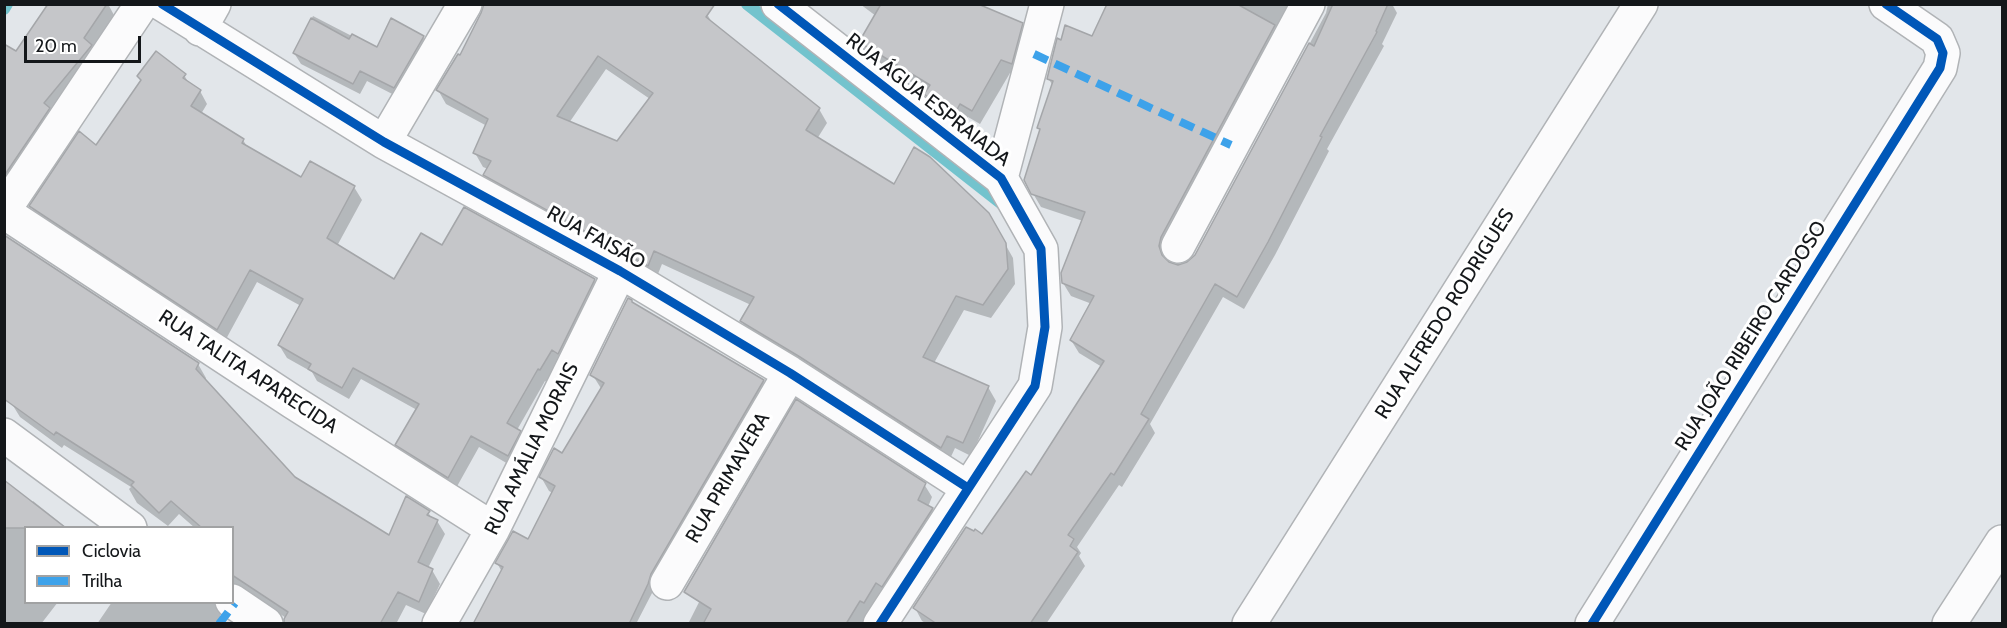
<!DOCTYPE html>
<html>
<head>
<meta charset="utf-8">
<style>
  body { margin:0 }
  #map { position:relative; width:2007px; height:628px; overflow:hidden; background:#e2e6ea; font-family:Cabin,sans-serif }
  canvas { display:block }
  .frame { position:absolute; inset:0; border:6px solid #14171a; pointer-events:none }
  .legend { position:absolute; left:24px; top:526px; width:210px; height:78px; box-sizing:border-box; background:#fff; border:2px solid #a1a2a3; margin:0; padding:8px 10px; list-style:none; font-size:18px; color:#14171a }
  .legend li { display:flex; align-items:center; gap:12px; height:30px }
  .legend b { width:30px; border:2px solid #a1a2a3 }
  .scale { position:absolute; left:24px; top:36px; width:117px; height:27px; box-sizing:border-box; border:3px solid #14171a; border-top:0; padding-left:8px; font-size:18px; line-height:21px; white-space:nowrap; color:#14171a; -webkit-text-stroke:4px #fff; paint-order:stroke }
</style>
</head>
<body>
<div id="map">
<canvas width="2007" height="628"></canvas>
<div class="frame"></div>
<ul class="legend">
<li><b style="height:8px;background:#0057b8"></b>Ciclovia</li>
<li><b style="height:8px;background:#3da2ea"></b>Trilha</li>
</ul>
<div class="scale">20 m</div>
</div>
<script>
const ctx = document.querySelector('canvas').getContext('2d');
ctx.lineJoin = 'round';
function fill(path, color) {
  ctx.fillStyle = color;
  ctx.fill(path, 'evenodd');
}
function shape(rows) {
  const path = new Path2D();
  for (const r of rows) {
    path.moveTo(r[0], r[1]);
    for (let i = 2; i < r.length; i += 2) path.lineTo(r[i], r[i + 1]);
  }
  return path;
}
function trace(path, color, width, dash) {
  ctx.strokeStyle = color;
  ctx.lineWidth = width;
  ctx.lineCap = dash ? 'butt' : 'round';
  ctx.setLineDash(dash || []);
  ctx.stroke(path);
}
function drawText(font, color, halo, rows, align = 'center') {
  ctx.font = font + ' Cabin,sans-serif';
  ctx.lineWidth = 6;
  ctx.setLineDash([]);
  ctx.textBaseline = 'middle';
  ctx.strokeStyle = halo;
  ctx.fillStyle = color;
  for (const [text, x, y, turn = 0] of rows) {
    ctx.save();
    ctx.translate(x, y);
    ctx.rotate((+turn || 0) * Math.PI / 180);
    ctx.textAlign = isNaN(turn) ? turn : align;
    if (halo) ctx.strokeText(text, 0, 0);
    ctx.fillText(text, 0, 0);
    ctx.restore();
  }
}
fill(shape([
  [50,4,108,4,115,17,4,200,4,56,16,53],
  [860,4,964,4,1021,24,1030,39,1020,77,1010,73,980,124,968,117,961,130,934,109,926,94,927,92,869,56,860,42,876,16],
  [1140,4,1302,4,1168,251,1166,261,1179,266,1189,263,1196,256,1326,13,1328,4,1392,4,1397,13,1382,44,1384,46,1327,149,1329,151,1275,255,1244,309,1223,297,1150,424,1155,433,1122,487,1119,485,1077,547,1081,553,1079,556,1085,566,1046,624,927,624,922,621,915,608,983,536,1032,478,1102,367,1079,353,1071,340,1092,304,1071,296,1063,283,1083,221,1041,207,1025,180,1041,132,1038,128,1053,86,1048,78,1062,42,1092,38],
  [707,14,714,26,819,109,827,123,817,139,895,186,988,214,1013,258,1015,284,991,318,964,310,934,363,988,387,996,401,971,456,955,448,949,461,750,335,742,321,751,305,662,264,656,279,493,189,485,175,488,169,483,167,475,153,487,126,446,104,438,90],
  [606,69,650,99,618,143,569,123],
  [313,16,377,49,392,20,423,37,430,48,400,98,367,81,360,94,301,64,294,53],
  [184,75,190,85,200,91,207,104,201,114,243,140,248,148,302,179,311,163,354,187,362,200,337,246,395,281,443,247,594,280,602,293,547,382,545,381,517,430,527,444,515,468,479,447,455,490,405,458,397,445,417,410,361,379,349,399,317,381,312,372,287,358,279,345,301,306,257,282,225,341,38,219,31,206,97,147,141,82,138,76],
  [633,305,763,381,771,394,708,485,636,624,475,624,502,572,497,563,528,541,553,493,549,491,541,477,562,455,602,390,592,374],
  [198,364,206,378,205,381,294,478,389,537,428,512,432,519,437,521,445,534,428,568,432,570,440,584,426,614,406,605,396,624,286,624,286,618,248,592,232,597,232,528,195,528,179,514,168,526,137,503,129,489,131,487,64,445,62,448,20,417,12,404],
  [4,483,32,503,33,501,67,528,26,528,26,602,58,602,41,624,4,624],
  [924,484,932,497,928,507,932,509,940,523,862,624,688,624,749,503],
  [112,602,188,603,226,602,220,615,223,624,97,624]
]), '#0003');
trace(shape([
  [747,4,1002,204],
  [4,9,7,4]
]), '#73c3cd', 12);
const building = shape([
  [48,4,107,4,84,38,92,45,44,103,50,108,4,176,4,44,16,51,48,4],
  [484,4,715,4,706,17,820,108,806,130,894,184,914,147,930,157,989,213,1006,243,1008,269,983,305,956,296,923,357,989,386,963,443,947,436,941,448,800,357,740,321,754,297,654,251,648,266,483,175,491,161,473,153,488,119,436,90,458,54,460,55,481,13,484,4],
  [598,56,653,93,617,141,557,116,598,56],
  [881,4,978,4,1023,23,1012,64,1001,60,972,111,960,104,953,117,924,94,930,85,859,42,881,4],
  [1107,4,1237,4,1275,25,1161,237,1159,246,1162,255,1169,262,1178,265,1187,262,1195,255,1309,43,1314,46,1333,4,1388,4,1376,31,1377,32,1320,136,1322,137,1268,242,1237,297,1215,284,1141,414,1149,419,1114,475,1111,473,1068,535,1074,539,1070,546,1078,552,1030,624,937,624,913,608,966,527,974,531,975,529,982,534,1026,471,1031,475,1104,361,1070,340,1094,296,1062,283,1061,273,1085,212,1031,194,1024,180,1040,129,1037,128,1053,81,1047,79,1057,38,1061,40,1065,25,1092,36,1107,4],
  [311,18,349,39,352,34,377,47,391,18,424,36,394,88,360,71,353,84,293,53,311,18],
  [156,51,186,74,183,78,201,90,191,106,244,139,242,143,301,177,310,161,355,186,327,238,394,279,421,233,442,245,464,207,595,279,558,354,552,350,540,370,538,369,507,423,521,431,508,456,471,436,448,478,395,445,419,404,353,368,342,388,308,369,311,364,278,345,303,299,250,270,217,330,29,206,79,131,96,145,141,80,137,76,156,51],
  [4,235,199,363,196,369,295,477,389,535,406,496,430,511,427,515,438,520,418,562,433,569,419,602,398,592,380,624,284,624,284,619,288,612,232,575,232,528,202,528,171,501,159,513,131,485,134,482,56,432,54,435,4,399,4,235],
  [628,298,632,300,632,302,764,380,651,574,648,584,629,624,473,624,503,567,495,563,513,531,528,539,555,486,539,477,554,448,562,453,604,383,590,375,628,298],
  [796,399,926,483,918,500,933,508,882,587,876,583,864,603,860,601,846,624,703,624,711,609,684,592,796,399],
  [4,480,66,528,4,528,4,480]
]);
fill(building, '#c5c6c9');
trace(building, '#a4a6a9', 1.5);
const minor = shape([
  [162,4,384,142,620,271,790,373,968,488],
  [778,4,1001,178,1041,249,1045,327,1035,386,880,624],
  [200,29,214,4],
  [384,142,465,4],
  [1001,178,1047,4],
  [4,210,142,4],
  [4,212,293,402,493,529],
  [1178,246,1308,4],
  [4,435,130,528],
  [667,583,790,373],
  [232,601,266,624],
  [439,624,493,529,620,271],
  [1249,624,1641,4],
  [1949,624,2002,542]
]);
const tertiary = shape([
  [1592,624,1940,68,1943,53,1937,39,1886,4]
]);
trace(minor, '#b0b3b6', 36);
trace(tertiary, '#b0b3b6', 36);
trace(minor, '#fbfbfc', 33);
trace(tertiary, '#fbfbfc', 33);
trace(shape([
  [1034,54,1231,145],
  [219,624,235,603]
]), '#3da2ea', 8, [15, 8]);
trace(shape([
  [162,4,384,142,620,271,790,373,968,488],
  [778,4,1001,178,1041,249,1045,327,1035,386,880,624],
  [1592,624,1940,68,1943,53,1937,39,1886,4]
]), '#0057b8', 9);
drawText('20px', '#14171a', '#fff', [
  ["RUA ÁGUA ESPRAIADA",928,100,38],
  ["RUA FAISÃO",596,238,29],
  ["RUA ALFREDO RODRIGUES",1445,314,-58],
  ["RUA JOÃO RIBEIRO CARDOSO",1751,336,-58],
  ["RUA TALITA APARECIDA",248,372,33],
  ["RUA AMÁLIA MORAIS",532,449,-64],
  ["RUA PRIMAVERA",728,478,-60]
]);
</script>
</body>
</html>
